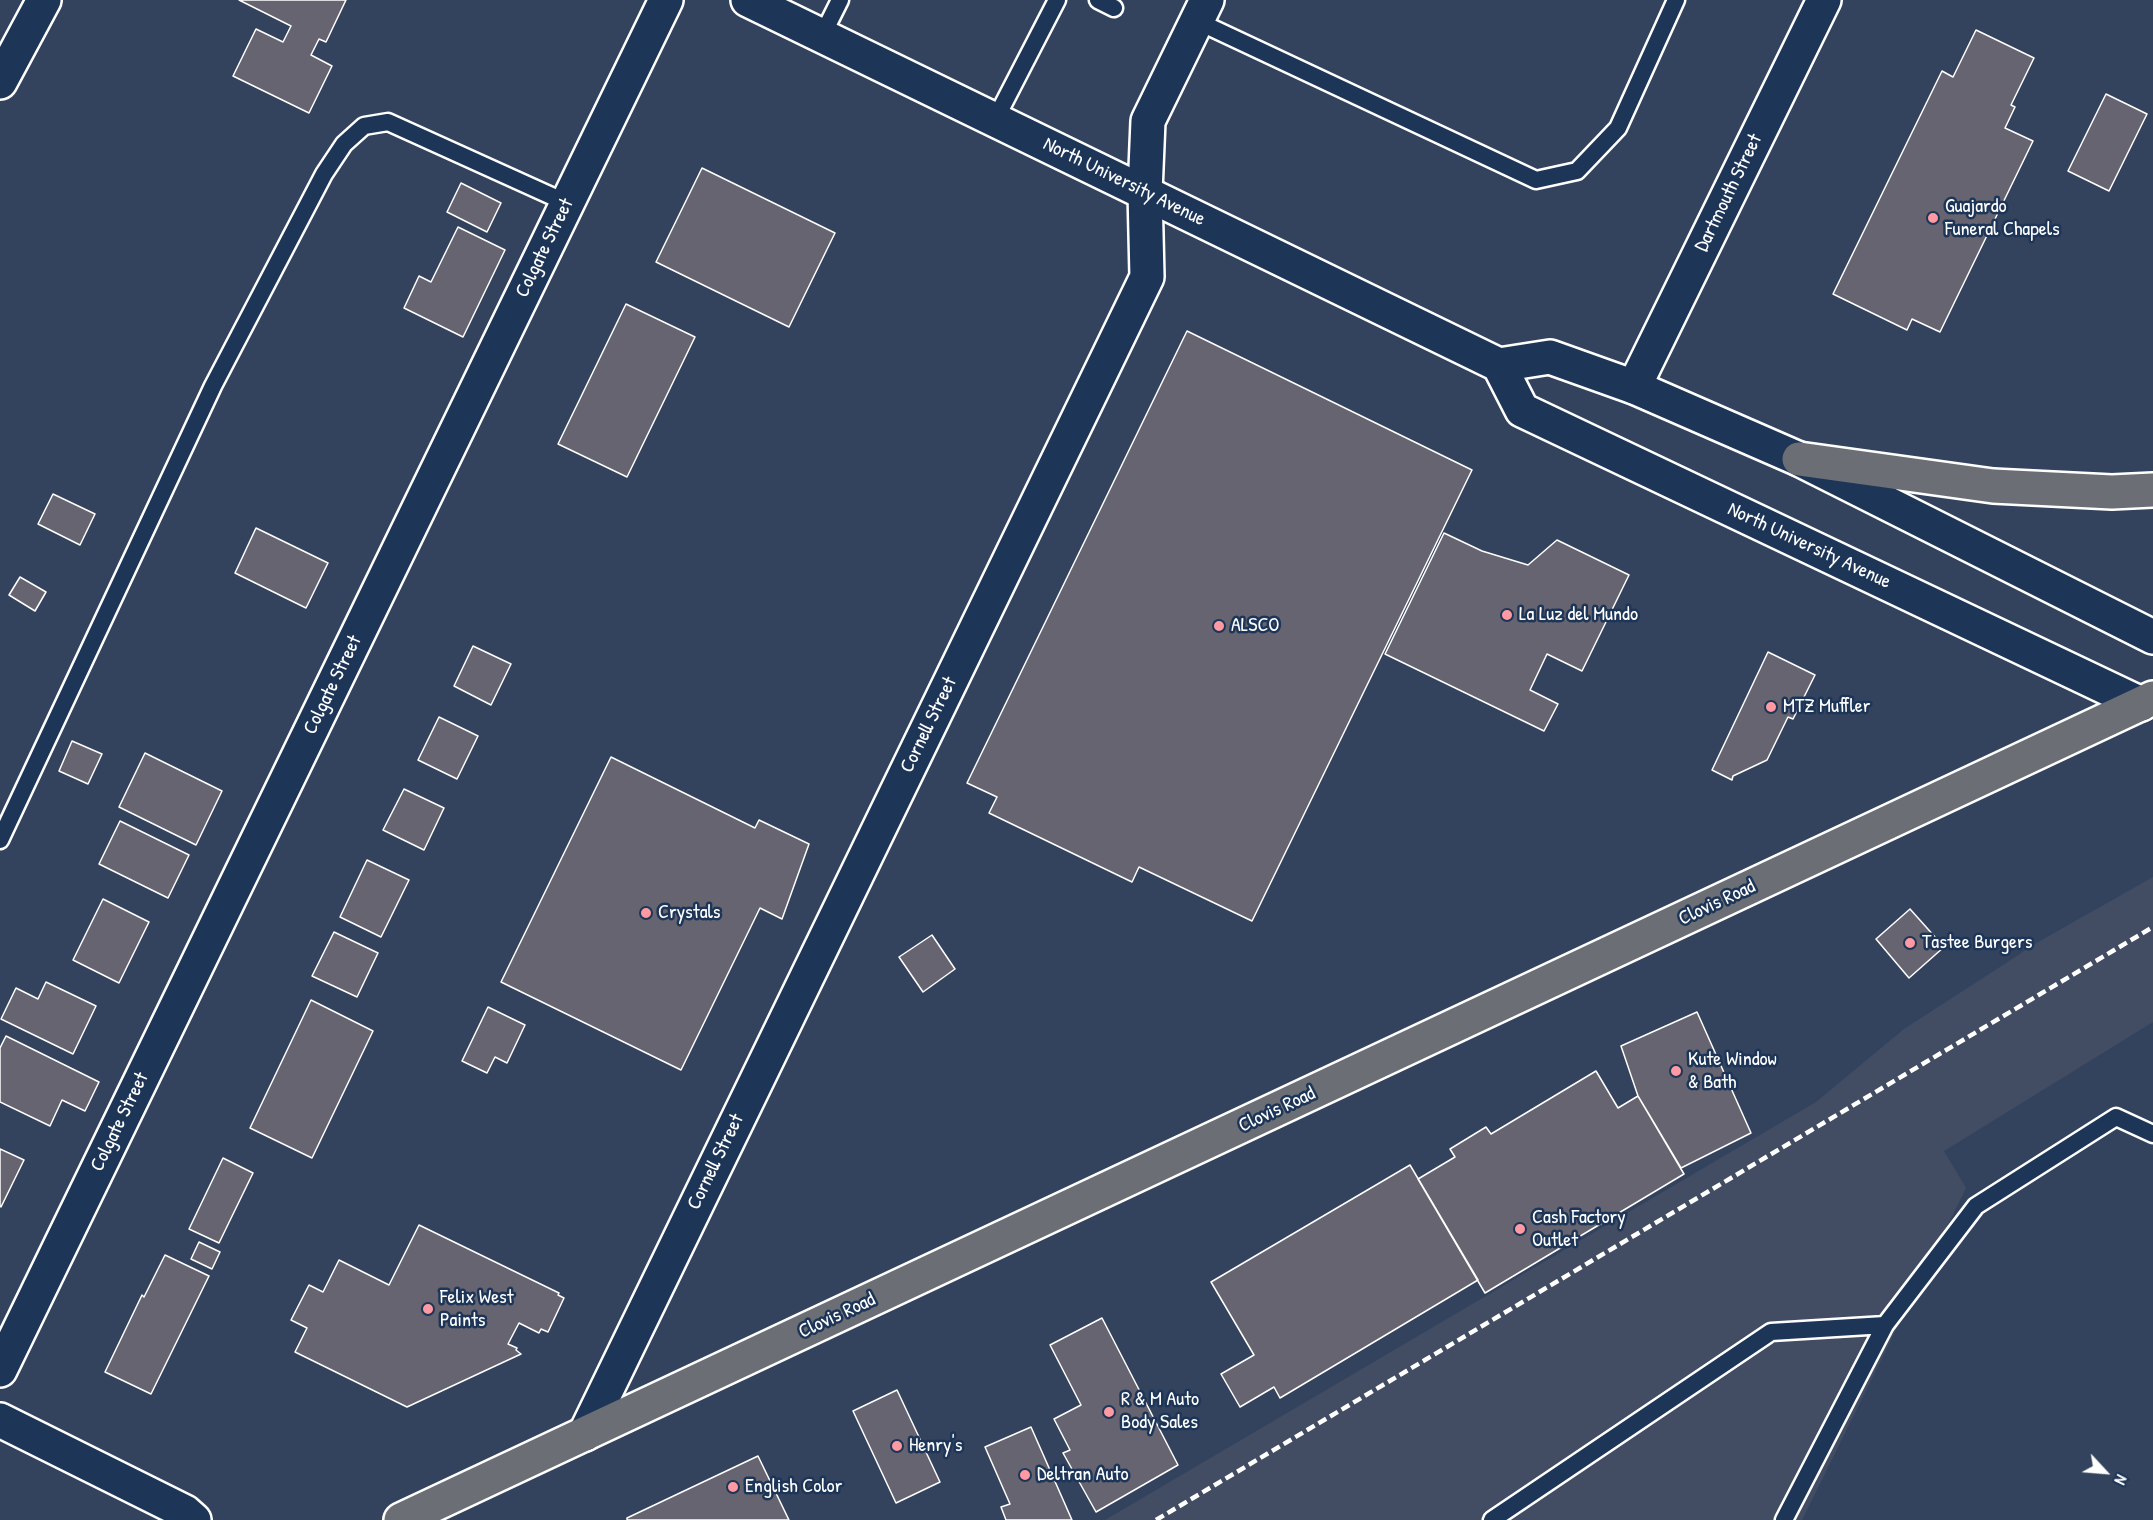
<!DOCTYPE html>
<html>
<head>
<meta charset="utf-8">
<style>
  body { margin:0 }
  #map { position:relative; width:2153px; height:1520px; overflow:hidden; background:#33435e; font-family:"Patrick Hand",sans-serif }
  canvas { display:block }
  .north { position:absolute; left:2075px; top:1442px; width:60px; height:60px; -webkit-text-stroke:4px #1d3557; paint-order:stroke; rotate:116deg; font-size:16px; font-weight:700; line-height:24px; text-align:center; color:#fff }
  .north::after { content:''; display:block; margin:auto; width:21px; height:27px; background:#fff; clip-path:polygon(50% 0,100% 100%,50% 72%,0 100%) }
</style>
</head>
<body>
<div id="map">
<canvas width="2153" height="1520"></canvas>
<div class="north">N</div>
</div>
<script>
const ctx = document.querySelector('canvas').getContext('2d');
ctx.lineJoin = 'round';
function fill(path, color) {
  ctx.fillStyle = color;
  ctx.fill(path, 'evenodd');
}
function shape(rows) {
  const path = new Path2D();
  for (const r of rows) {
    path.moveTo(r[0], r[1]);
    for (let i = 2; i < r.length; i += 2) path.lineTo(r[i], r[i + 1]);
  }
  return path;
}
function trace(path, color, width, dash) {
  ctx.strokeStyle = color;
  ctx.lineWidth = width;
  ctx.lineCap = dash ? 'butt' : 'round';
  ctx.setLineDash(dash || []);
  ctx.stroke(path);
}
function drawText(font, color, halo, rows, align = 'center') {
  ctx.font = font + ' "Patrick Hand",sans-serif';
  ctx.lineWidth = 5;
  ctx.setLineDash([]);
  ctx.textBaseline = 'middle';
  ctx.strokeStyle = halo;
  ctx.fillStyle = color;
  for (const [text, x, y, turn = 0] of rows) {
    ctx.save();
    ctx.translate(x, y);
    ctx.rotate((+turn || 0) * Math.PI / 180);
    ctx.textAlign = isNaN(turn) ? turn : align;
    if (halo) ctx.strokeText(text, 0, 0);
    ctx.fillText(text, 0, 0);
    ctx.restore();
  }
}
fill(shape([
  [2153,877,2153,1022,1944,1151,1966,1188,1802,1520,1105,1520,1816,1102,1904,1029,2040,941]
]), '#424d63');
const building = shape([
  [239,0,346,0,326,42,319,39,311,55,332,66,309,113,233,76,256,29,283,42,291,26,239,0],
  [1976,30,2034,58,2011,105,2015,107,2005,128,2033,141,1940,332,1912,319,1907,330,1833,294,1942,71,1953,77,1976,30],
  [2106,94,2147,114,2109,191,2068,171,2106,94],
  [702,168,835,233,789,327,656,262,702,168],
  [461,183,501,203,487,232,447,212,461,183],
  [458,227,505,250,463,337,404,308,419,276,431,282,458,227],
  [626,304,695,337,627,477,558,444,626,304],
  [1187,331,1472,470,1252,921,1139,867,1132,882,989,813,997,797,967,783,1187,331],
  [53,494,95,514,80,545,38,524,53,494],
  [256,528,328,563,306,608,235,573,256,528],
  [1444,533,1482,551,1528,565,1557,540,1629,575,1582,671,1547,654,1530,690,1558,704,1544,731,1385,654,1444,533],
  [20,577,46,592,35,611,9,595,20,577],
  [473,646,511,664,491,705,454,686,473,646],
  [1768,652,1815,675,1793,719,1788,717,1767,760,1733,776,1732,780,1712,770,1768,652],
  [439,717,478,736,457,779,418,760,439,717],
  [72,741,102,754,88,784,59,771,72,741],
  [145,753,222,791,196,845,119,807,145,753],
  [611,757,755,828,759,820,809,844,782,919,760,908,681,1070,501,982,611,757],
  [404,789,444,808,424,850,383,830,404,789],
  [120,821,189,855,168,898,99,864,120,821],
  [367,860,409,880,381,937,340,917,367,860],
  [103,899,149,922,119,983,73,960,103,899],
  [1910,909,1944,947,1909,978,1876,939,1910,909],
  [334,932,378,953,357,997,312,976,334,932],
  [932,935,955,969,923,992,899,957,932,935],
  [46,982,96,1006,73,1054,1,1019,16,988,38,999,46,982],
  [311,1000,373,1031,312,1158,250,1128,311,1000],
  [488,1007,525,1025,507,1063,495,1057,487,1073,462,1061,488,1007],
  [1697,1012,1751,1133,1681,1168,1638,1096,1621,1046,1697,1012],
  [6,1036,99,1082,85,1111,62,1100,50,1126,0,1102,0,1048,6,1036],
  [1596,1071,1618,1108,1638,1096,1684,1174,1485,1293,1418,1179,1455,1157,1450,1149,1486,1127,1491,1134,1596,1071],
  [0,1149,24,1160,1,1207,0,1206,0,1149],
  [223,1158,253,1173,219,1243,189,1229,223,1158],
  [1410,1165,1478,1280,1280,1398,1274,1387,1240,1407,1221,1374,1254,1355,1211,1282,1410,1165],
  [419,1225,559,1293,558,1295,564,1298,548,1332,541,1329,539,1333,519,1323,508,1344,517,1348,516,1350,521,1354,407,1407,295,1352,307,1328,291,1320,309,1285,323,1292,339,1260,389,1285,419,1225],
  [199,1242,220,1252,212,1269,191,1259,199,1242],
  [165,1255,209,1276,151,1394,105,1372,142,1295,144,1297,165,1255],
  [1102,1318,1178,1465,1096,1512,1063,1453,1070,1450,1054,1419,1081,1405,1050,1345,1102,1318],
  [897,1390,940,1482,896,1503,853,1411,897,1390],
  [1031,1427,1072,1520,1006,1520,1001,1507,1010,1504,985,1447,1031,1427],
  [758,1456,789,1520,627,1520,627,1518,758,1456]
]);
fill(building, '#666470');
trace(building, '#fff', 1.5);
const service = shape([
  [1098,0,1114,8],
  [1197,21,1536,180,1577,171,1618,128,1676,0],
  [822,36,840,0],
  [995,120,1057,0],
  [0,840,213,386,324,174,344,144,364,126,388,122,567,203],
  [1885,1325,1976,1206,2116,1117,2153,1134],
  [1492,1520,1771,1332,1885,1325,1784,1520]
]);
const minor = shape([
  [0,82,44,0],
  [1634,387,1824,0],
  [0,1370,666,0],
  [0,1420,185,1512,194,1520],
  [585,1434,1147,277,1145,192,1148,121,1207,0]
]);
const secondary = shape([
  [748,0,1499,365,1550,357,1634,387,1799,459,2153,637],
  [1499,365,1522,410,2141,704]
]);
const trunk = shape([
  [1799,459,1993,486,2112,492,2153,490],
  [401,1520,2153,698]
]);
trace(service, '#fff', 21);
trace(minor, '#fff', 38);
trace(secondary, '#fff', 38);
trace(trunk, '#fff', 38);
trace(service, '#1d3557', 16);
trace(minor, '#1d3557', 33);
trace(secondary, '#1d3557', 33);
trace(trunk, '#6b6f75', 33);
trace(shape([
  [1156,1520,2153,927]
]), '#fff', 4.5, [9, 4.5]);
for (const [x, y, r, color] of [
  [1933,218,6,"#ff9aa2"],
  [1507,615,6,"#ff9aa2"],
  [1219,626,6,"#ff9aa2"],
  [1771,707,6,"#ff9aa2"],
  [646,913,6,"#ff9aa2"],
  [1910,943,6,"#ff9aa2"],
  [1676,1071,6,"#ff9aa2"],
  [1520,1229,6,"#ff9aa2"],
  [428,1309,6,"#ff9aa2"],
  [1109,1412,6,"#ff9aa2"],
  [897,1446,6,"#ff9aa2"],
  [1025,1475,6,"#ff9aa2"],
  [733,1487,6,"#ff9aa2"]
]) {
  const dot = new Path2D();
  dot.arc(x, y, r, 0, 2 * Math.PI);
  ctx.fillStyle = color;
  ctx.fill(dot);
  trace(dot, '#1d3557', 2);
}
drawText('20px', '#fff', '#1d3557', [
  ["North University Avenue",1124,182,26],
  ["Dartmouth Street",1729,193,-64],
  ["Colgate Street",545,248,-64],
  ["North University Avenue",1809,546,25],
  ["Colgate Street",333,685,-64],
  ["Cornell Street",929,725,-64],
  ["Clovis Road",1717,903,-25],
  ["Clovis Road",1277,1110,-25],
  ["Colgate Street",120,1122,-64],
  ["Cornell Street",716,1162,-64],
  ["Clovis Road",837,1316,-25]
]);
drawText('20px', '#fff', '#1d3557', [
  ["Guajardo",1945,207],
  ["Funeral Chapels",1945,230],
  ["La Luz del Mundo",1519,615],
  ["ALSCO",1231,626],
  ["MTZ Muffler",1783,707],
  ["Crystals",658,913],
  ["Tastee Burgers",1922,943],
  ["Kute Window",1688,1060],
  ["& Bath",1688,1083],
  ["Cash Factory",1532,1218],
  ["Outlet",1532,1241],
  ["Felix West",440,1298],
  ["Paints",440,1321],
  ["R & M Auto",1121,1400],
  ["Body Sales",1121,1423],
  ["Henry's",909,1446],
  ["Deltran Auto",1037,1475],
  ["English Color",745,1487]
], 'left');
</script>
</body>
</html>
